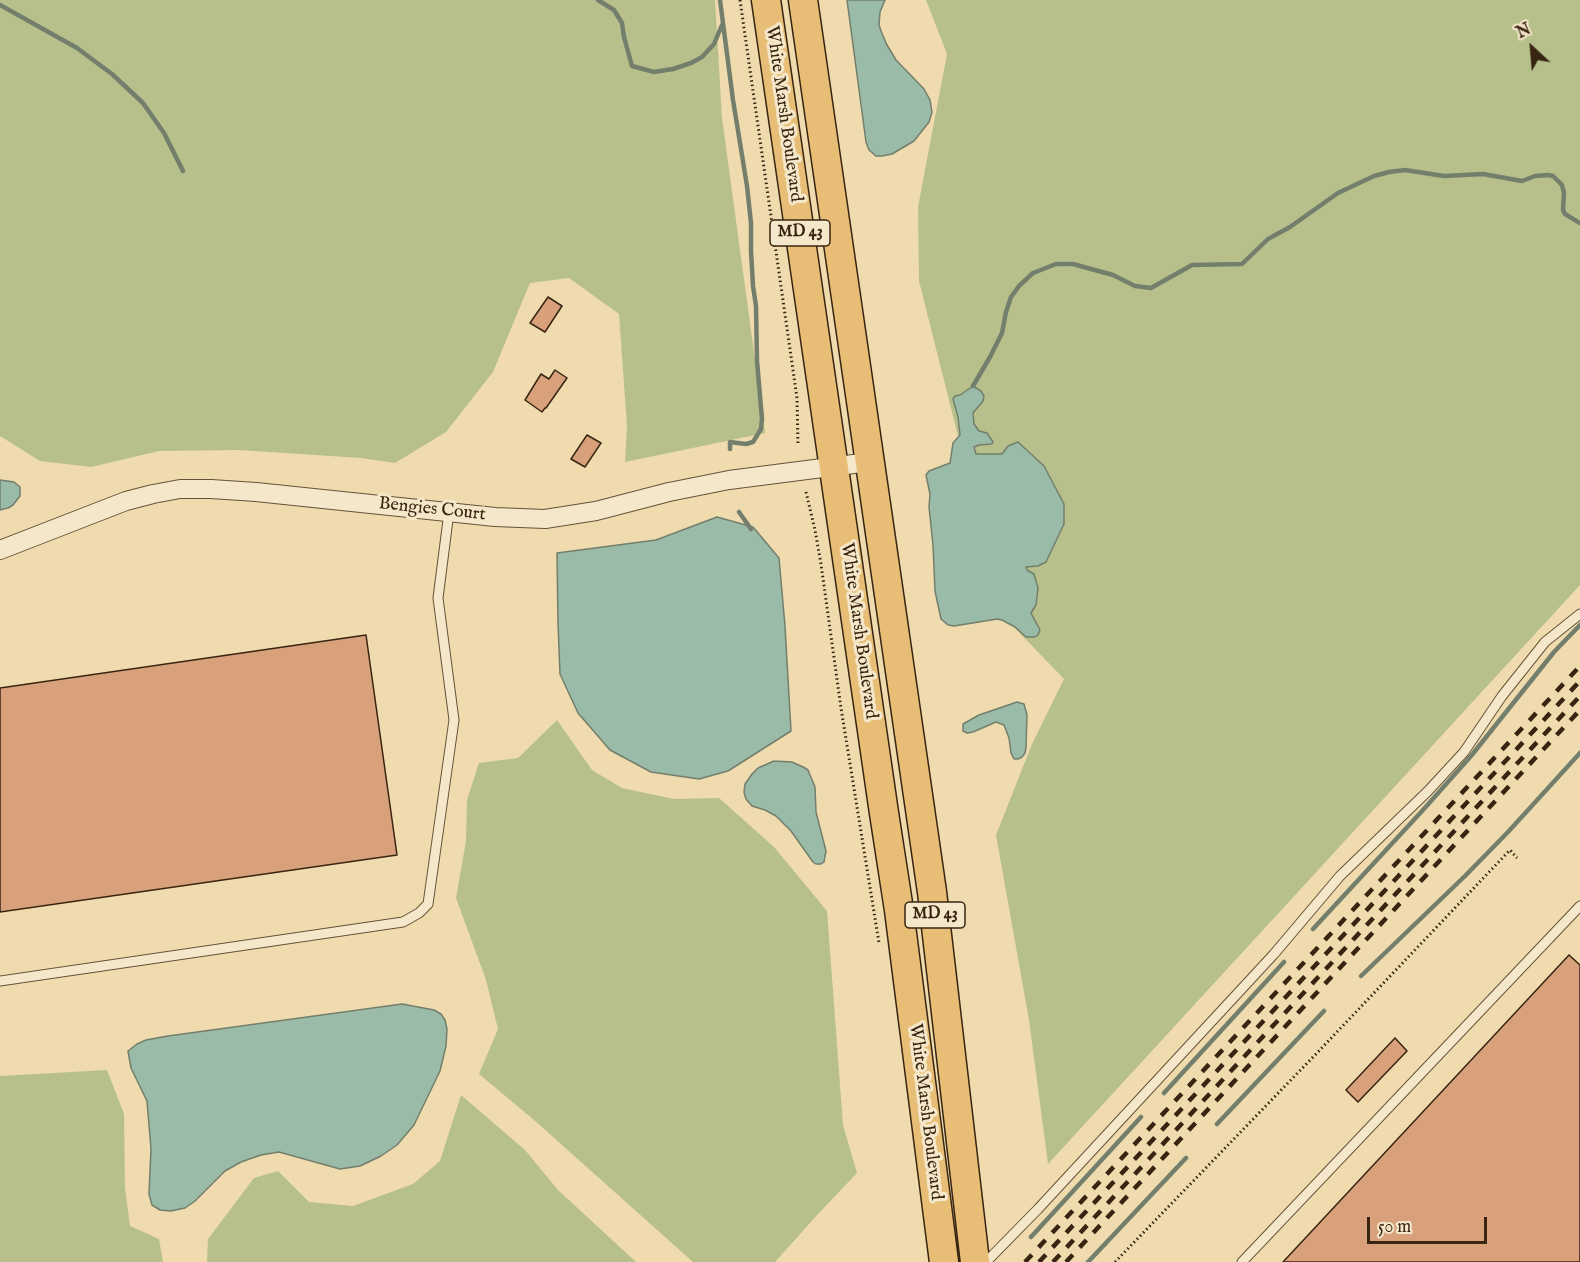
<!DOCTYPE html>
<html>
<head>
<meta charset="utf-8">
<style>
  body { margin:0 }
  #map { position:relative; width:1580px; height:1262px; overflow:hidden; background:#efdbad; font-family:"IM FELL English",serif }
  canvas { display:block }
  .north { position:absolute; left:1502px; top:18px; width:60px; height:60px; -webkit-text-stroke:4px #f5e8ca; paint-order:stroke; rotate:334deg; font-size:16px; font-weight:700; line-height:24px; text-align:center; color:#382511 }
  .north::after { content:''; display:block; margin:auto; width:21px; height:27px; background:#382511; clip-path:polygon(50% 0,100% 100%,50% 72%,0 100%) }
  .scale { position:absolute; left:1367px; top:1217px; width:120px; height:27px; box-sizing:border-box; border:3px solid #382511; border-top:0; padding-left:8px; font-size:18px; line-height:21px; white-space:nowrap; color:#382511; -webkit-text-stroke:4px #f5e8ca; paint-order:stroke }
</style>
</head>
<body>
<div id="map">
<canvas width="1580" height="1262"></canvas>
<div class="north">N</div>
<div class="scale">50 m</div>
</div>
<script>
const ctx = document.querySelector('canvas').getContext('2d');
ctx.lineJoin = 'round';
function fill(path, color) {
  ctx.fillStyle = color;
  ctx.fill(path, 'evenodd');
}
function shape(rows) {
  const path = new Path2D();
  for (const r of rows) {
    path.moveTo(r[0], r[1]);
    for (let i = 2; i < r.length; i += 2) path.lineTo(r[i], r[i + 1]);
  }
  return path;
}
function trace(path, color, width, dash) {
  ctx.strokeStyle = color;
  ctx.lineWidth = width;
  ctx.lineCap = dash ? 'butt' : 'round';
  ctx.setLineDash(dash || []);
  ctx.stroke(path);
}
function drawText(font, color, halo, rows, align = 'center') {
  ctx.font = font + ' "IM FELL English",serif';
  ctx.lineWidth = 6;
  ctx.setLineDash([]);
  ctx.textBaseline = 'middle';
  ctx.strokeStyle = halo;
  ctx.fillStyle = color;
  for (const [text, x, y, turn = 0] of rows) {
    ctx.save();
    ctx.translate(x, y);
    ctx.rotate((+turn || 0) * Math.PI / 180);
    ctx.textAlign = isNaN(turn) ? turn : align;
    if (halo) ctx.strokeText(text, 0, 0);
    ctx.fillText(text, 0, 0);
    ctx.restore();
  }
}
fill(shape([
  [0,0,715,0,722,118,765,433,625,462,627,426,619,314,569,278,530,283,493,372,446,432,395,463,361,458,239,450,159,451,91,467,40,461,0,436],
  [926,0,1580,0,1580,585,1048,1164,1029,1020,996,835,1032,744,1064,679,983,595,961,448,919,281,918,207,947,54],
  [557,720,592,770,622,788,674,799,719,798,774,847,827,911,843,1125,857,1173,818,1214,775,1262,693,1262,534,1120,479,1074,498,1029,486,980,456,898,466,841,467,800,479,763,518,758],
  [107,1070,124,1114,125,1188,130,1226,159,1239,163,1262,0,1262,0,1076],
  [461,1095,525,1150,558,1190,636,1262,207,1262,208,1239,254,1178,278,1171,309,1202,353,1206,413,1184,440,1161]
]), '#b7c08b');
const water = shape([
  [847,0,885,0,880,12,879,25,881,31,887,45,896,60,924,89,930,100,932,112,929,122,914,141,892,154,882,156,876,156,869,150,866,142,847,0],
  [973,386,981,391,984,396,983,401,973,413,974,424,979,431,987,433,993,442,992,444,979,445,974,447,976,454,1002,454,1008,446,1018,442,1044,466,1064,504,1064,524,1046,562,1038,566,1026,567,1027,570,1034,574,1038,588,1036,605,1031,613,1040,630,1038,635,1035,637,1026,637,1015,627,1002,620,997,619,954,626,948,625,941,619,935,591,933,545,929,507,930,494,926,475,929,471,950,463,953,443,960,435,958,417,953,399,955,396,960,395,973,386],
  [0,480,14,482,20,487,20,496,13,505,8,508,0,510,0,480],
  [717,517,753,527,779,558,785,626,791,731,728,771,699,779,651,772,610,750,578,713,560,674,558,623,557,553,656,540,717,517],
  [1017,702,1024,704,1027,715,1026,748,1025,753,1022,757,1018,759,1014,759,1011,753,1009,738,1004,725,996,722,973,732,967,733,963,731,963,724,979,715,1017,702],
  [774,761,792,762,803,767,808,770,815,787,816,812,826,851,824,862,821,864,816,864,813,862,791,831,776,816,765,810,752,806,746,799,744,792,745,784,752,774,758,768,774,761],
  [402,1004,434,1010,441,1014,445,1020,447,1029,446,1046,440,1071,414,1125,397,1145,381,1156,360,1166,340,1169,279,1152,261,1155,241,1162,225,1171,195,1201,185,1208,171,1211,160,1210,152,1205,149,1194,151,1149,147,1101,131,1068,128,1051,137,1044,146,1040,168,1036,402,1004]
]);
fill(water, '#9abba8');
trace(water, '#737f6c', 1.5);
trace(shape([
  [598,0,614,10,622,23,624,37,632,66,654,72,673,69,691,63,702,57,714,44,722,25],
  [720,0,733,100,747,186,751,223,751,251,753,286,756,306,757,361,762,419,761,429,753,442,746,444,730,442,730,449],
  [0,5,77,48,112,74,143,103,164,133,183,171],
  [973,386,990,357,1002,333,1006,312,1011,297,1019,286,1033,273,1056,264,1073,264,1113,275,1135,286,1151,288,1192,265,1242,264,1268,239,1290,227,1338,193,1374,176,1389,172,1405,170,1444,176,1483,174,1522,181,1535,176,1548,175,1553,176,1562,185,1564,193,1563,210,1565,214,1580,223],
  [739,512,751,529],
  [1313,929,1423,810,1471,756,1554,652,1580,625],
  [1361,976,1465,876,1508,832,1580,753],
  [1164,1093,1284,962],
  [1217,1124,1324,1011],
  [1031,1237,1141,1117],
  [1088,1262,1186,1158]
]), '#737f6c', 4.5);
const building = shape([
  [548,297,562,306,545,332,530,323,548,297],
  [555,370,567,378,546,408,545,408,542,412,525,400,541,374,549,379,555,370],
  [587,435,601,443,585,467,571,459,587,435],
  [366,635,397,855,0,912,0,688,366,635],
  [1569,955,1580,965,1580,1262,1283,1262,1569,955],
  [1395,1038,1407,1051,1358,1102,1346,1090,1395,1038]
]);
fill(building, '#d8a17b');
trace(building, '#382511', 1.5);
const service = shape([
  [0,981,403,922,419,913,428,904,454,720,438,598,449,512],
  [986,1262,1038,1209,1274,954,1340,876,1428,791,1464,752,1502,696,1545,642,1580,614],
  [1242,1262,1580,906]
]);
const minor = shape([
  [0,550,126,501,153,494,180,489,211,489,256,492,495,517,545,519,596,511,669,492,729,480,869,462]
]);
const primary = shape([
  [766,0,884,813,899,910,944,1262],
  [803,0,932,892,975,1262]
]);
trace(service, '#665238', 11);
trace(minor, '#665238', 20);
trace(primary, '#382511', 31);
trace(shape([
  [740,0,797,398,798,445],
  [806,492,815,530,821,564,841,708,879,943],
  [1115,1262,1316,1054,1510,850,1517,858]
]), '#382511', 3, [1.5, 3]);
trace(service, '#f5e8ca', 9);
trace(minor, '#f5e8ca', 18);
trace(primary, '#e8be76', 28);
trace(shape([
  [1025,1262,1580,666],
  [1039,1262,1580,681],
  [1053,1262,1580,696],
  [1066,1262,1580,710]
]), '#382511', 4.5, [10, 10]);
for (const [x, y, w] of [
  [800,233,60],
  [935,915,60]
]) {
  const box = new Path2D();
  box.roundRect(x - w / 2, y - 13, w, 26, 4.5);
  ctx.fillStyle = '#f5e8ca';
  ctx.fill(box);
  trace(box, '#382511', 1.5);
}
drawText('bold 16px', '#382511', null, [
  ["MD 43",800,233],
  ["MD 43",935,915]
]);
drawText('18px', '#382511', '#f5e8ca', [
  ["White Marsh Boulevard",783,114,82],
  ["Bengies Court",432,510,6],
  ["White Marsh Boulevard",858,631,82],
  ["White Marsh Boulevard",925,1112,83]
]);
</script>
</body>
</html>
